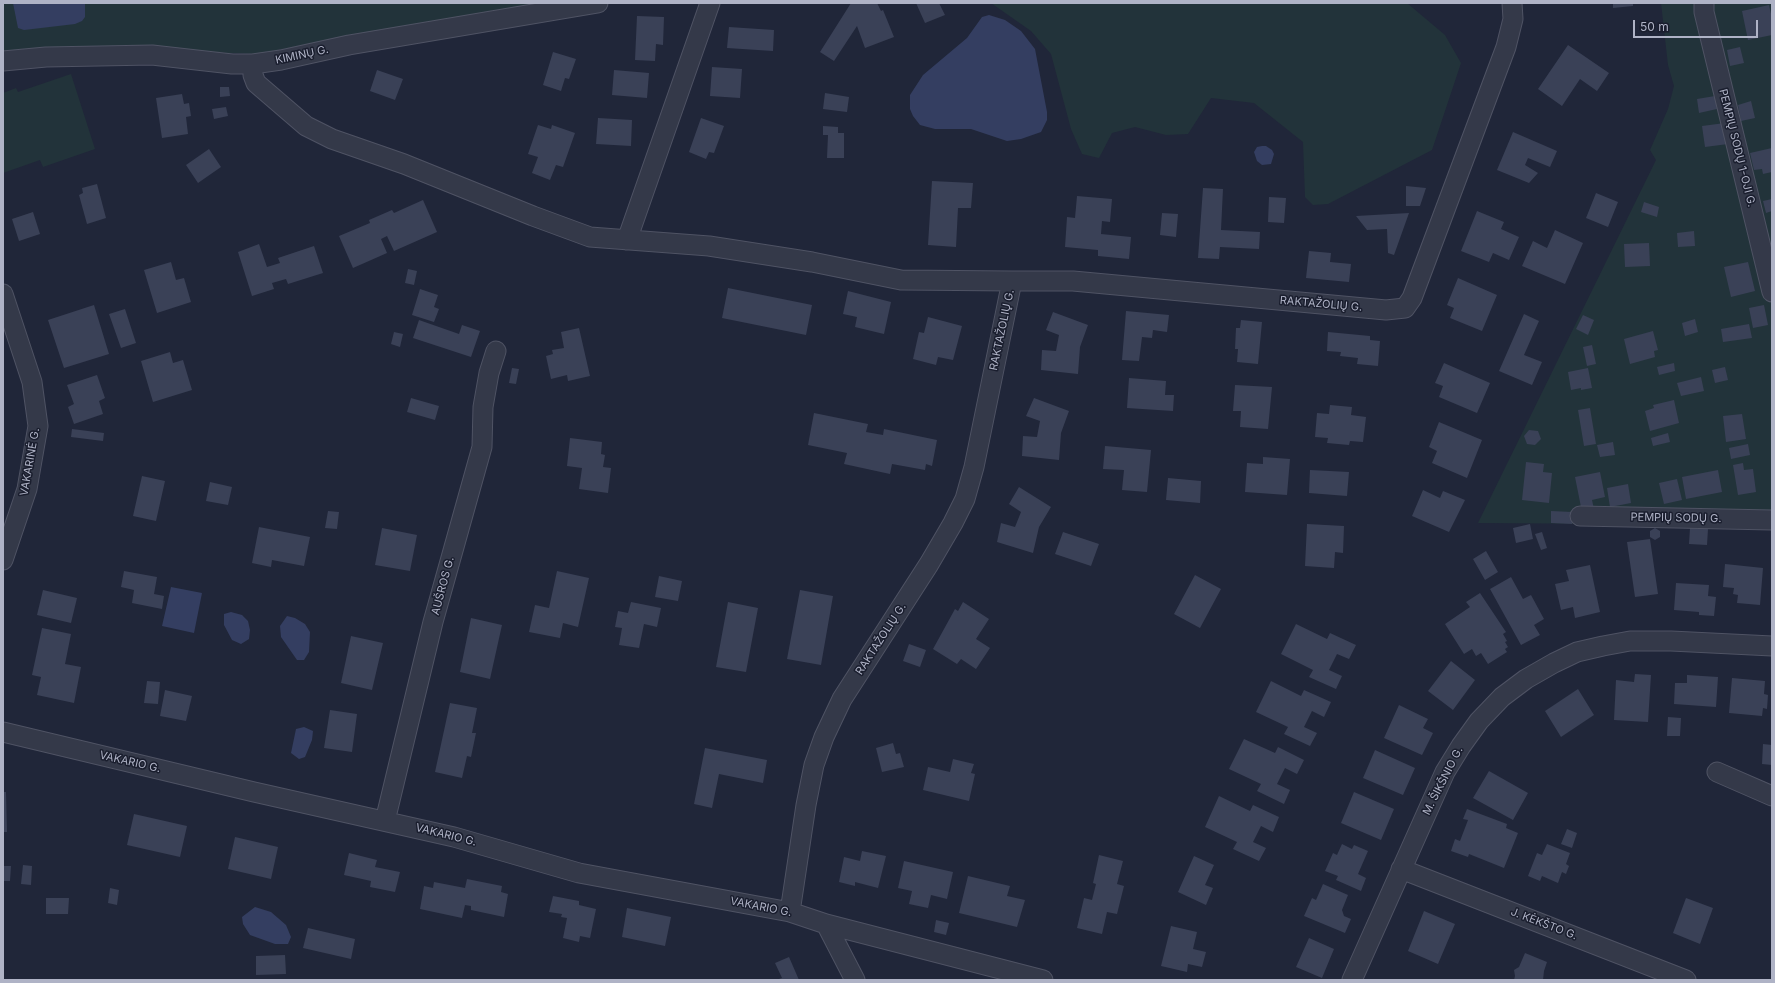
<!DOCTYPE html>
<html>
<head>
<meta charset="utf-8">
<style>
  body { margin:0 }
  #map { position:relative; width:1775px; height:983px; overflow:hidden; background:#202639; font-family:Inter,sans-serif }
  canvas { display:block }
  .frame { position:absolute; inset:0; border:4px solid #afb3c6; pointer-events:none }
  .scale { position:absolute; left:1633px; top:20px; width:125px; height:18px; box-sizing:border-box; border:2px solid #afb3c6; border-top:0; padding-left:5px; font-size:12px; line-height:14px; white-space:nowrap; color:#afb3c6; -webkit-text-stroke:3px #1a1e2e; paint-order:stroke }
</style>
</head>
<body>
<div id="map">
<canvas width="1775" height="983"></canvas>
<div class="frame"></div>
<div class="scale">50 m</div>
</div>
<script>
const ctx = document.querySelector('canvas').getContext('2d');
ctx.lineJoin = 'round';
function fill(path, color) {
  ctx.fillStyle = color;
  ctx.fill(path, 'evenodd');
}
function shape(rows) {
  const path = new Path2D();
  for (const r of rows) {
    path.moveTo(r[0], r[1]);
    for (let i = 2; i < r.length; i += 2) path.lineTo(r[i], r[i + 1]);
  }
  return path;
}
function trace(path, color, width, dash) {
  ctx.strokeStyle = color;
  ctx.lineWidth = width;
  ctx.lineCap = dash ? 'butt' : 'round';
  ctx.setLineDash(dash || []);
  ctx.stroke(path);
}
function drawText(font, color, halo, rows, align = 'center') {
  ctx.font = font + ' Inter,sans-serif';
  ctx.lineWidth = 3;
  ctx.setLineDash([]);
  ctx.textBaseline = 'middle';
  ctx.strokeStyle = halo;
  ctx.fillStyle = color;
  for (const [text, x, y, turn = 0] of rows) {
    ctx.save();
    ctx.translate(x, y);
    ctx.rotate((+turn || 0) * Math.PI / 180);
    ctx.textAlign = isNaN(turn) ? turn : align;
    if (halo) ctx.strokeText(text, 0, 0);
    ctx.fillText(text, 0, 0);
    ctx.restore();
  }
}
fill(shape([
  [3,3,547,3,255,54,175,51,3,53],
  [991,3,1407,3,1445,35,1461,63,1432,150,1328,204,1313,205,1305,197,1303,142,1254,103,1211,98,1188,134,1166,135,1135,127,1112,133,1099,158,1082,154,1071,129,1051,54,1031,31],
  [1661,3,1772,3,1772,525,1478,523,1656,160,1650,150,1668,109,1674,86,1668,65],
  [71,74,95,149,43,167,40,160,3,173,3,93,16,88,18,92]
]), '#22333a');
fill(shape([
  [13,3,85,3,85,17,82,21,75,24,24,30,18,28],
  [989,15,1005,20,1021,31,1035,49,1047,112,1047,120,1041,132,1021,139,1007,141,971,129,935,129,920,125,913,116,910,109,910,95,923,75,967,38,982,17],
  [1262,146,1266,146,1272,150,1274,154,1271,164,1262,165,1257,161,1254,152,1257,147],
  [171,587,202,593,194,633,162,626],
  [231,612,242,615,248,621,250,630,249,639,241,644,232,640,224,625,224,614],
  [287,616,295,618,305,624,310,632,309,652,304,660,297,660,281,637,280,626],
  [304,727,313,731,312,740,305,757,299,759,291,753,296,729],
  [255,907,271,912,286,925,291,937,288,944,275,944,250,935,243,924,242,917]
]), '#343e61');
fill(shape([
  [851,3,877,3,881,11,883,10,894,37,865,48,857,26,834,61,820,52],
  [916,3,939,3,945,15,925,23],
  [1613,3,1633,3,1633,6,1613,8],
  [1769,5,1772,18,1772,35,1748,40,1742,11],
  [637,16,664,17,663,45,656,44,655,61,635,60],
  [729,27,774,30,773,51,727,48],
  [1568,45,1609,73,1597,91,1580,79,1562,106,1538,89],
  [1740,47,1744,63,1730,66,1727,50],
  [553,52,576,59,569,79,565,78,561,91,543,85],
  [712,67,742,69,740,98,710,96],
  [377,70,403,79,395,100,370,91],
  [614,70,649,73,647,98,612,95],
  [220,87,229,87,230,96,220,97],
  [825,93,849,97,847,112,823,109],
  [182,94,184,104,189,103,191,116,186,117,188,134,162,138,156,98],
  [1715,96,1717,109,1699,113,1697,99],
  [1751,101,1755,118,1741,121,1738,105],
  [226,107,228,116,214,119,212,109],
  [598,118,632,120,631,146,596,144],
  [701,118,724,126,714,153,709,152,706,159,689,152],
  [1725,123,1728,144,1705,147,1702,126],
  [538,125,551,129,552,125,575,133,563,167,556,165,550,180,532,173,538,157,528,154],
  [823,126,838,127,838,133,844,133,844,158,827,158,828,135,823,135],
  [1513,132,1557,151,1550,167,1528,158,1525,165,1538,173,1529,183,1497,170],
  [1772,148,1772,172,1763,174,1762,169,1754,170,1750,153],
  [209,149,221,167,198,183,186,165],
  [932,181,973,183,971,208,958,208,956,247,928,245],
  [97,184,106,218,87,224,79,195,83,193,82,188],
  [1406,186,1426,188,1420,206,1406,206],
  [1203,188,1223,189,1221,230,1260,232,1259,249,1220,247,1219,259,1198,258],
  [1596,193,1618,202,1608,227,1586,218],
  [1077,196,1112,199,1110,222,1102,221,1101,234,1131,237,1129,259,1098,256,1098,250,1065,247,1067,217,1075,218],
  [1269,197,1286,198,1284,223,1268,222],
  [1772,199,1772,211,1766,213,1763,201],
  [423,200,437,232,394,251,387,236,381,239,387,253,353,268,339,236,370,223,369,220,392,210,394,213],
  [1644,202,1659,207,1657,217,1641,212],
  [1477,211,1504,222,1501,229,1519,237,1509,260,1493,253,1489,262,1461,251],
  [33,212,40,234,19,241,12,219],
  [1162,213,1178,214,1176,237,1160,235],
  [1409,213,1394,255,1388,253,1387,229,1367,230,1356,216],
  [1555,230,1583,243,1565,284,1522,266,1533,241,1547,248],
  [1694,231,1695,246,1678,247,1677,233],
  [1649,243,1650,266,1625,267,1624,244],
  [259,244,267,267,280,263,278,258,314,246,323,273,288,284,286,279,272,283,274,289,252,296,238,252],
  [1309,251,1331,253,1330,262,1351,264,1349,282,1306,278],
  [171,262,176,280,184,278,191,302,157,313,144,270],
  [1748,262,1755,291,1731,297,1724,267],
  [408,269,417,271,414,285,405,283],
  [1458,278,1497,295,1482,331,1450,318,1454,308,1447,305],
  [728,288,812,305,806,335,722,318],
  [420,289,438,295,434,307,439,309,434,322,412,315],
  [848,291,891,302,884,334,855,327,857,317,843,314],
  [94,305,109,354,64,368,48,320],
  [1764,305,1768,325,1753,328,1749,308],
  [125,309,136,343,121,348,109,314],
  [1126,311,1169,315,1167,332,1153,330,1152,338,1142,337,1139,361,1122,360],
  [1053,312,1088,325,1080,347,1078,374,1041,370,1042,350,1056,351,1059,335,1046,330],
  [1524,314,1539,321,1524,355,1542,362,1532,385,1499,371],
  [1583,315,1594,320,1588,335,1576,329],
  [928,317,962,326,953,360,938,357,936,365,913,359,919,332,924,333],
  [1695,319,1698,332,1685,336,1682,323],
  [419,320,459,334,462,325,480,331,471,357,413,338],
  [1241,320,1262,322,1258,364,1237,362,1238,349,1235,349,1236,328,1240,328],
  [1749,324,1752,338,1723,342,1721,329],
  [579,328,590,376,568,381,567,375,551,379,546,356,553,354,552,350,564,348,561,332],
  [1653,331,1658,350,1654,351,1655,357,1630,364,1624,339],
  [394,332,403,334,400,347,391,344],
  [1328,332,1370,336,1370,340,1380,341,1378,366,1357,364,1358,358,1340,356,1341,352,1327,351],
  [1592,345,1596,364,1587,366,1583,347],
  [170,352,173,363,183,360,192,390,153,402,141,361],
  [1444,363,1490,383,1477,413,1439,397,1443,386,1435,383],
  [1674,363,1675,371,1659,375,1657,367],
  [1725,367,1728,380,1715,383,1712,370],
  [512,368,519,369,516,384,509,383],
  [1588,368,1592,388,1581,390,1581,388,1571,390,1568,372],
  [97,375,105,398,99,401,103,414,74,424,68,407,74,404,67,385],
  [1701,377,1704,391,1681,396,1677,383],
  [1129,378,1166,381,1165,395,1174,395,1173,411,1127,408],
  [1235,385,1272,387,1268,429,1240,427,1241,411,1233,411],
  [411,398,439,406,435,420,407,412],
  [1034,398,1069,411,1061,433,1059,460,1022,456,1023,436,1037,437,1040,421,1026,416],
  [1674,400,1679,423,1650,431,1645,411,1654,408,1653,405],
  [1330,405,1352,407,1351,415,1366,417,1363,442,1350,441,1349,445,1327,443,1328,438,1315,437,1317,413,1329,414],
  [1590,408,1596,444,1584,446,1578,410],
  [814,413,868,424,866,432,883,435,884,429,937,440,932,466,926,464,925,470,892,464,890,474,844,464,847,453,808,445],
  [1742,414,1746,439,1726,442,1723,416],
  [1439,422,1482,440,1467,478,1432,463,1437,451,1429,447],
  [72,429,104,433,103,441,71,437],
  [1529,430,1538,431,1541,439,1535,445,1527,444,1524,436],
  [1668,433,1670,442,1653,446,1651,438],
  [570,438,602,442,601,454,605,455,603,467,611,468,608,493,579,489,582,468,567,466],
  [1613,442,1615,455,1600,457,1597,445],
  [1748,444,1750,455,1731,459,1729,448],
  [1105,446,1151,450,1147,492,1122,490,1124,470,1103,469],
  [1263,457,1290,459,1287,495,1245,492,1247,463,1263,464],
  [1526,462,1544,464,1543,472,1552,473,1549,503,1522,500],
  [1743,463,1744,470,1753,469,1756,492,1738,495,1733,465],
  [1310,470,1349,472,1347,496,1309,493],
  [1718,470,1722,492,1686,499,1682,477],
  [1600,472,1605,497,1592,500,1594,509,1582,512,1575,477],
  [142,476,165,481,156,521,133,516],
  [1168,478,1201,481,1200,503,1166,500],
  [1677,479,1682,500,1664,504,1659,483],
  [210,482,232,487,228,505,206,501],
  [1628,484,1631,503,1610,507,1607,488],
  [1019,487,1051,507,1039,527,1033,553,997,542,1001,523,1015,527,1021,512,1009,504],
  [1423,490,1440,498,1443,491,1465,500,1449,532,1412,516],
  [328,511,339,512,337,529,325,528],
  [1551,511,1572,512,1572,524,1551,523],
  [1307,524,1344,526,1343,553,1335,552,1334,568,1305,566],
  [1530,524,1533,539,1516,543,1513,528],
  [259,527,310,537,304,566,272,560,271,567,252,563],
  [382,528,417,535,410,571,375,565],
  [1655,528,1660,531,1660,537,1655,540,1650,537,1650,531],
  [1690,528,1708,529,1707,545,1689,544],
  [1063,532,1099,544,1091,566,1055,554],
  [1542,532,1547,548,1541,550,1535,534],
  [1650,539,1658,594,1635,597,1627,542],
  [1486,551,1498,572,1485,580,1473,559],
  [1725,564,1763,568,1760,605,1737,603,1738,595,1733,594,1734,588,1723,587],
  [1590,565,1600,612,1575,618,1573,607,1561,610,1555,584,1569,581,1566,570],
  [124,571,157,577,154,594,164,596,162,609,132,603,134,590,121,587],
  [557,571,589,578,578,627,563,623,560,638,529,632,535,605,549,608],
  [1195,575,1221,589,1200,628,1174,614],
  [659,576,682,581,678,601,655,597],
  [1511,577,1523,599,1531,595,1544,619,1534,625,1540,635,1521,645,1490,589],
  [1676,583,1709,585,1708,596,1716,597,1714,616,1699,615,1699,612,1674,610],
  [43,590,77,598,71,623,37,615],
  [800,590,833,596,821,665,787,659],
  [1480,593,1506,632,1503,634,1507,641,1505,642,1508,647,1505,649,1507,652,1488,664,1481,653,1476,656,1472,649,1464,654,1445,624,1470,607,1466,602],
  [631,602,661,608,657,627,644,624,639,648,619,645,622,628,615,627,618,611,628,613],
  [728,602,758,608,746,672,716,667],
  [963,602,989,619,976,639,990,648,976,669,961,659,957,664,933,649,955,609,958,611],
  [471,618,502,625,490,679,460,672],
  [1296,624,1327,639,1330,633,1356,645,1349,659,1337,654,1329,670,1342,676,1336,689,1309,677,1313,670,1281,654],
  [42,628,71,634,65,664,81,667,74,703,37,695,41,677,32,675],
  [351,636,383,643,372,690,341,683],
  [909,644,926,650,920,667,903,661],
  [1451,661,1475,680,1453,710,1428,691],
  [1635,674,1651,675,1648,722,1614,720,1616,680,1634,682],
  [1687,675,1718,677,1716,707,1674,704,1675,683,1687,683],
  [1732,678,1765,681,1764,694,1768,695,1767,709,1763,708,1762,716,1729,713],
  [147,681,160,682,158,704,144,703],
  [1271,681,1301,696,1304,690,1331,702,1324,717,1312,711,1304,727,1317,733,1310,746,1284,734,1288,727,1256,712],
  [1578,689,1594,715,1561,737,1545,711],
  [165,690,192,696,186,721,160,716],
  [450,703,477,708,472,733,476,733,471,757,467,756,462,778,435,772],
  [1399,705,1428,719,1423,728,1433,733,1422,755,1384,738],
  [330,710,357,714,352,752,324,748],
  [1668,717,1681,718,1680,736,1667,736],
  [1244,739,1275,753,1278,747,1304,760,1297,774,1285,768,1277,784,1290,790,1284,804,1257,791,1261,784,1229,769],
  [893,743,896,754,900,753,904,767,882,772,876,748],
  [1763,744,1772,745,1772,765,1762,764],
  [705,748,767,760,763,783,719,774,712,808,694,804],
  [1375,750,1415,768,1403,795,1363,778],
  [953,759,974,764,971,773,975,774,969,801,923,790,928,767,950,772],
  [1489,771,1528,793,1513,820,1473,798],
  [3,792,6,792,7,832,3,832],
  [1354,792,1394,809,1381,840,1341,823],
  [1219,796,1250,811,1253,805,1279,817,1273,832,1261,826,1253,842,1266,848,1259,861,1233,849,1237,842,1205,827],
  [1467,809,1507,824,1506,828,1518,833,1504,868,1469,854,1468,857,1451,851,1455,839,1460,841,1468,820,1463,819],
  [134,814,187,826,180,857,127,845],
  [1567,829,1577,833,1572,848,1561,844],
  [235,837,278,847,271,879,228,869],
  [1342,844,1352,849,1354,845,1368,851,1358,874,1366,878,1361,891,1336,880,1338,876,1325,871,1333,853,1337,855],
  [1547,844,1570,853,1566,864,1569,866,1566,874,1562,872,1558,883,1542,876,1540,881,1528,876,1537,853,1542,855],
  [862,851,886,856,878,888,855,882,855,886,839,882,844,857,860,861],
  [349,853,377,860,375,867,400,872,395,892,370,887,371,881,344,875],
  [1099,855,1123,861,1117,884,1124,886,1117,914,1107,912,1102,934,1077,928,1084,898,1092,900,1096,884,1093,883],
  [1194,856,1214,865,1205,885,1213,888,1206,905,1178,892],
  [904,861,953,872,947,899,931,895,928,908,909,904,912,891,898,888],
  [23,865,32,866,31,885,21,884],
  [3,866,11,866,10,881,3,881],
  [968,876,1010,886,1007,896,1025,900,1017,927,959,913],
  [467,879,502,886,501,892,508,894,504,917,471,910,471,906,465,905,462,918,420,909,424,886,433,888,434,882,465,888],
  [1323,884,1348,895,1342,910,1344,916,1351,919,1345,933,1304,916,1312,898,1316,900],
  [110,888,119,890,117,905,108,903],
  [553,896,579,901,579,905,596,909,590,938,580,936,579,942,563,938,567,918,561,917,562,914,549,912],
  [46,898,69,898,68,914,46,914],
  [1686,898,1713,908,1700,944,1673,933],
  [627,908,671,917,665,946,622,937],
  [1424,911,1455,924,1438,964,1408,951],
  [936,920,949,923,946,935,934,932],
  [1171,926,1197,932,1193,949,1206,952,1202,967,1188,964,1187,972,1161,966],
  [308,928,355,939,351,959,303,948],
  [1309,938,1334,949,1322,978,1296,967],
  [1525,953,1547,962,1544,971,1543,980,1514,980,1515,976,1514,970,1519,967],
  [285,955,286,974,256,975,256,956],
  [789,957,799,980,776,980,782,978,775,963]
]), '#3a4157');
const street = shape([
  [1704,3,1704,12,1772,292],
  [3,61,46,57,152,55,232,64,253,64,281,60,349,45,598,3],
  [253,64,253,75,256,83,306,126,332,139,404,164,533,216,590,237,709,246,812,262,901,280,1012,281],
  [627,240,710,3],
  [3,294,32,382,38,426,27,489,3,560],
  [1580,516,1772,520],
  [3,732,254,792,454,837,579,873,790,912,826,924,855,980],
  [1717,772,1772,796],
  [385,821,433,622,482,447,483,407,489,373,496,351],
  [1401,869,1686,980],
  [790,912,806,805,814,765,824,737,842,699,929,564,953,523,965,499,974,467,1012,281,1073,281,1386,310,1405,308,1412,298,1506,47,1513,19,1512,3],
  [826,924,1043,980],
  [1352,980,1445,772,1461,746,1479,721,1502,697,1526,679,1554,663,1577,652,1603,646,1630,641,1671,641,1772,646]
]);
trace(street, '#4f5364', 21);
trace(street, '#343949', 19);
drawText('11px', '#afb3c6', '#1a1e2e', [
  ["KIMINŲ G.",302,55,-12],
  ["PEMPIŲ SODŲ 1-OJI G.",1737,148,76],
  ["RAKTAŽOLIŲ G.",1321,304,5],
  ["RAKTAŽOLIŲ G.",1002,330,-78],
  ["VAKARINĖ G.",30,462,-80],
  ["PEMPIŲ SODŲ G.",1676,518,1],
  ["AUŠROS G.",443,586,-75],
  ["RAKTAŽOLIŲ G.",881,639,-57],
  ["VAKARIO G.",130,762,13],
  ["M. ŠIKŠNIO G.",1443,781,-63],
  ["VAKARIO G.",446,835,14],
  ["VAKARIO G.",761,907,11],
  ["J. KĖKŠTO G.",1544,924,21]
]);
</script>
</body>
</html>
